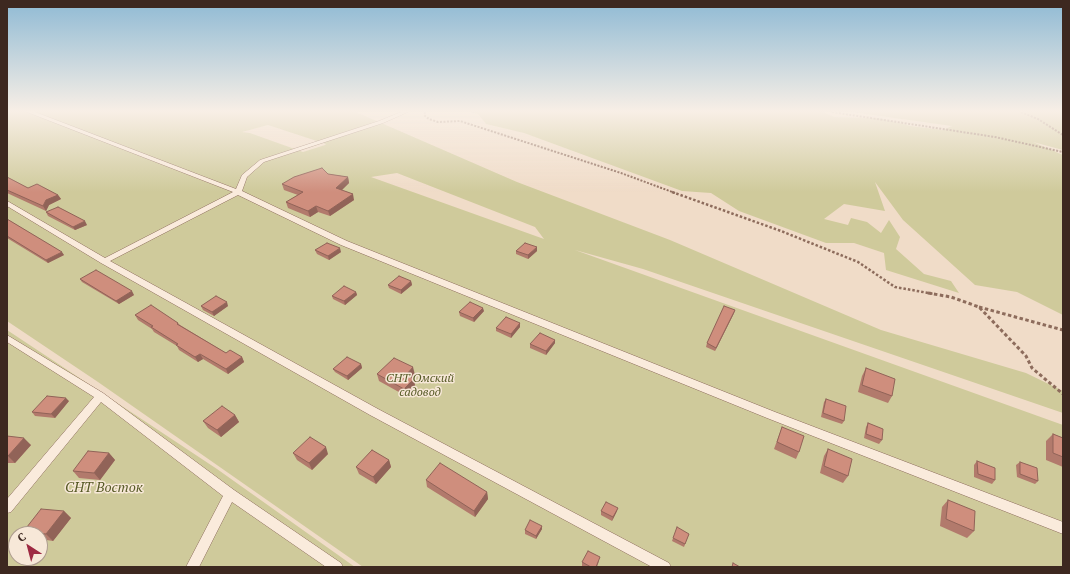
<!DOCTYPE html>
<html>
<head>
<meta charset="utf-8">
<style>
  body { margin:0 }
  #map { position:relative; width:1070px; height:574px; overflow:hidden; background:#f0dcc8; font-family:"PT Serif",serif }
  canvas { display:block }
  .frame { position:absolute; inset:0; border:8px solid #3d2820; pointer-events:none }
  .north { position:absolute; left:8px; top:526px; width:40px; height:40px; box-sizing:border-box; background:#f7e8d8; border:1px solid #ad9b8e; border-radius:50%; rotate:324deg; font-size:11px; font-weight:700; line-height:16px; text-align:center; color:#3d2820 }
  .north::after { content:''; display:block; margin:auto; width:14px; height:18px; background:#9e2a42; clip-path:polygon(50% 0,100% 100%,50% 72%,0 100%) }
</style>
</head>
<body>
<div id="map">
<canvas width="1070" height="574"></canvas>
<div class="frame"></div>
<div class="north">С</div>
</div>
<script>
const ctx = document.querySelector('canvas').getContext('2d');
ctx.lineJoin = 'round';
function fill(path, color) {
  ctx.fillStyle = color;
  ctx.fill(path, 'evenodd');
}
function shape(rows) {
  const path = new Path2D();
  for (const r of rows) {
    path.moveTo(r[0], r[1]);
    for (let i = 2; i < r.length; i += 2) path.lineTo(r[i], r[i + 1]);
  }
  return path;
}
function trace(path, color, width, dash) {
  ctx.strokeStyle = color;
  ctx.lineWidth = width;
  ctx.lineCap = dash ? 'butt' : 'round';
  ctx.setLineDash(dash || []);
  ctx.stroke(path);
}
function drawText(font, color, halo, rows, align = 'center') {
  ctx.font = font + ' "PT Serif",serif';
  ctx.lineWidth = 3;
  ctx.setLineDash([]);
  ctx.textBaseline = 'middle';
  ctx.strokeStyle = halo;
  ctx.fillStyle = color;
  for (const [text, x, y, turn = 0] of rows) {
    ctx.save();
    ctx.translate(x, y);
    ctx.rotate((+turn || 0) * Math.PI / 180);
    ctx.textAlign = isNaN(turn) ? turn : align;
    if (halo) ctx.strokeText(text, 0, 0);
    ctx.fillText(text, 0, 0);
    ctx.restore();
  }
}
fill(shape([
  [7,112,356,112,517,182,670,240,881,330,1026,373,1063,391,1063,413,643,269,575,250,1063,425,1063,567,363,567,98,382,7,321],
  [268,125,326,144,325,145,303,152,250,133,242,132],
  [397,173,535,227,544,239,371,177],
  [470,112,823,112,835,117,879,118,911,126,943,130,952,126,851,112,1063,112,1063,150,1033,142,1063,155,1063,315,1017,292,975,285,903,220,875,182,885,211,844,204,824,219,848,225,851,218,867,222,881,233,889,220,900,237,896,249,924,274,951,281,959,293,886,270,884,253,854,243,826,243,739,211,711,193,682,191,524,133,486,124,478,114],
  [7,330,217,469,355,567,7,567],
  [16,534,40,534,40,558,16,558]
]), '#cfca9b');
const service = shape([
  [27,112,35,112,236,189,242,175,260,160,379,121,401,112,408,112,383,123,264,162,247,177,242,191,347,241,775,412,1063,522,1063,534,767,418,341,245,238,195,110,261,378,409,669,563,671,567,652,567,370,415,101,263,7,206,7,201,9,202,105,258,233,192,27,112],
  [7,335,103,393,234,490,341,563,343,567,326,567,232,502,199,567,186,567,223,496,101,402,11,512,7,513,7,499,94,397,7,342,7,335]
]);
trace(service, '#8d6c5c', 1);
trace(shape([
  [425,112,424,115,429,119,438,122,460,121,621,173,675,193],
  [832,112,995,137,1063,152],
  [1021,112,1038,119,1063,135]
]), '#8d6c5c', 2, [2, 1.5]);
trace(shape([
  [672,192,781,231,858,262,895,287,934,294]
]), '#8d6c5c', 2.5, [2.5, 2]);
trace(shape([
  [928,293,951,297,979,307,1026,356,1032,368,1063,394],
  [979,307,1063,330]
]), '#8d6c5c', 3, [3.5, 2.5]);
fill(service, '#faebdc');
fill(shape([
  [328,174,348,177,349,183,341,190,354,200,330,216,318,212,310,217,288,208,286,202,298,195,284,190,282,184],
  [7,177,28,188,58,195,61,199,49,205,46,211,7,193],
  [46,212,87,225,75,230,48,216],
  [7,219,64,255,48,263,7,238],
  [315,250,341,252,329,260,317,254],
  [516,251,537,251,528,259,516,254],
  [80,279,134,295,119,304,82,282],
  [411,281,412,285,401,294,389,288,388,285],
  [356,292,357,295,345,305,333,299,332,296],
  [201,306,228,306,214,316,203,310],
  [735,310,734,313,715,351,706,347,707,343],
  [484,311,474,322,460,316,459,312],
  [135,315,178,323,180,325,226,353,242,357,244,362,228,374,203,359,198,362,179,350,177,346,154,332,152,329,138,320],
  [520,323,520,327,511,338,496,331,496,328],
  [555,343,546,355,530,348,530,344],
  [361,364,362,368,348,380,335,372,333,369],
  [866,368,892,396,888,403,858,392,862,376],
  [377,374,415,375,411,378,414,379,415,386,406,396,379,381],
  [826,399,844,421,842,424,821,417,824,402],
  [69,401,55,418,35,416,32,412],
  [235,415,239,422,221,437,208,428,203,421],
  [868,423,882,440,879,444,864,438,866,427],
  [782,427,799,452,796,459,774,449],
  [1053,434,1063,438,1063,467,1046,460,1046,441],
  [7,436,31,445,15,463,7,463],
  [828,449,848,476,843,483,820,473,824,456],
  [109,453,115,460,100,480,79,478,73,471],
  [293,453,328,454,312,470,297,460],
  [389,460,391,467,376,484,359,474,356,467],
  [977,461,995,480,992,484,974,477,974,465],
  [1020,462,1038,481,1035,484,1017,477,1016,465],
  [426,480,487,492,488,499,475,517,427,487],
  [948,500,974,531,967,538,940,526,942,507],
  [64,511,71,518,53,541,40,539,40,534,26,534,23,532],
  [601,511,617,511,612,521,601,515],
  [542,526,542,529,536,539,525,534,525,530],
  [689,534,684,547,672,541,673,538],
  [599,561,597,567,585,567,582,566,582,562]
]), '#b27a6c');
fill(shape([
  [348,177,349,183,338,194,336,188],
  [353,194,354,200,330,216,328,211],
  [58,195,61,199,49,205,46,211,43,206,46,200],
  [316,206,318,212,310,217,308,211],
  [85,221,87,225,75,230,73,227],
  [537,247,537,251,528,259,528,255],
  [340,248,341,252,329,260,328,256],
  [62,252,64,255,48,263,46,260],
  [411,281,412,285,401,294,401,290],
  [132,291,134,295,119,304,116,301],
  [356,292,357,295,345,305,344,301],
  [227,302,228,306,214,316,212,312],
  [483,308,484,311,474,322,473,318],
  [735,310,734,313,715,351,716,348],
  [520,323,520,327,511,338,511,334],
  [555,340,555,343,546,355,546,351],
  [200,354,203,359,198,362,195,357],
  [242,357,244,362,228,374,226,369],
  [361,364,362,368,348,380,347,376],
  [413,367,415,375,407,382,406,375],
  [414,379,415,386,406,396,404,389],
  [66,398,69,401,55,418,51,414],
  [235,415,239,422,221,437,217,430],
  [24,438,31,445,15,463,8,456],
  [326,447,328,454,312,470,309,463],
  [109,453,115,460,100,480,94,473],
  [389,460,391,467,376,484,373,477],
  [487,492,488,499,475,517,474,511],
  [618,508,617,511,612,521,613,517],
  [64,511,71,518,53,541,46,534],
  [542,526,542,529,536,539,536,536]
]), '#916358');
const building = shape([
  [322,168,328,174,348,177,336,188,353,194,328,211,316,206,308,211,286,202,303,192,282,184,294,177,322,168],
  [7,177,28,188,37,184,58,195,46,200,43,206,7,190,7,177],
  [58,207,85,221,73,227,46,212,58,207],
  [7,219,62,252,46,260,7,236,7,219],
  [327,243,340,248,328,256,315,250,327,243],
  [525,243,537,247,528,255,516,251,525,243],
  [96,270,132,291,116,301,80,279,96,270],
  [399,276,411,281,401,290,388,285,399,276],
  [344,286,356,292,344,301,332,296,344,286],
  [216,296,227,302,212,312,201,306,216,296],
  [470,302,483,308,473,318,459,312,470,302],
  [151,305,178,323,177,324,226,353,230,350,242,357,226,369,200,354,195,357,176,345,178,344,151,327,153,326,135,315,151,305],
  [724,306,735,310,716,348,707,343,724,306],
  [506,317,520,323,511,334,496,328,506,317],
  [540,333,555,340,546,351,530,344,540,333],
  [347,357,361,364,347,376,333,369,347,357],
  [394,358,413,367,406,375,414,379,404,389,377,374,394,358],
  [866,368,895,379,892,396,862,385,866,368],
  [47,396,66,398,51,414,32,412,47,396],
  [826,399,846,406,844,421,823,413,826,399],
  [222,406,235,415,217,430,203,421,222,406],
  [868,423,883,429,882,440,866,434,868,423],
  [782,427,804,436,799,452,777,442,782,427],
  [1053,434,1063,438,1063,457,1053,453,1053,434],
  [7,436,24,438,8,456,7,456,7,436],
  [310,437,326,447,309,463,293,453,310,437],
  [828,449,852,459,848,476,824,466,828,449],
  [372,450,389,460,373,477,356,467,372,450],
  [88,451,109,453,94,473,73,471,88,451],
  [977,461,995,468,995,480,978,474,977,461],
  [1020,462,1037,468,1038,481,1020,474,1020,462],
  [440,463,487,492,474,511,426,480,440,463],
  [948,500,975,511,974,531,946,519,948,500],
  [606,502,618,508,613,517,601,511,606,502],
  [41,509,64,511,46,534,23,532,41,509],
  [530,520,542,526,536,536,525,530,530,520],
  [677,527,689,534,685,544,673,538,677,527],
  [588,551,600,557,596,567,591,567,582,562,588,551],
  [733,563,740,567,732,567,733,563]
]);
fill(building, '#cf8e7d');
trace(building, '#916358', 1);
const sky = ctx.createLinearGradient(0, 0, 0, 192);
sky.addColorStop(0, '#8fbad4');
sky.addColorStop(0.58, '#f8efe6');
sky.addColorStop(1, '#f8efe600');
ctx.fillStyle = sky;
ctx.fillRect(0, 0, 1070, 192);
drawText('italic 12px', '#575a26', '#f7e8d8', [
  ["СНТ Омский",420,379],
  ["садовод",420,393]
]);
drawText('italic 14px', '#575a26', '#f7e8d8', [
  ["СНТ Восток",104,488]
]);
</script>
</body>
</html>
